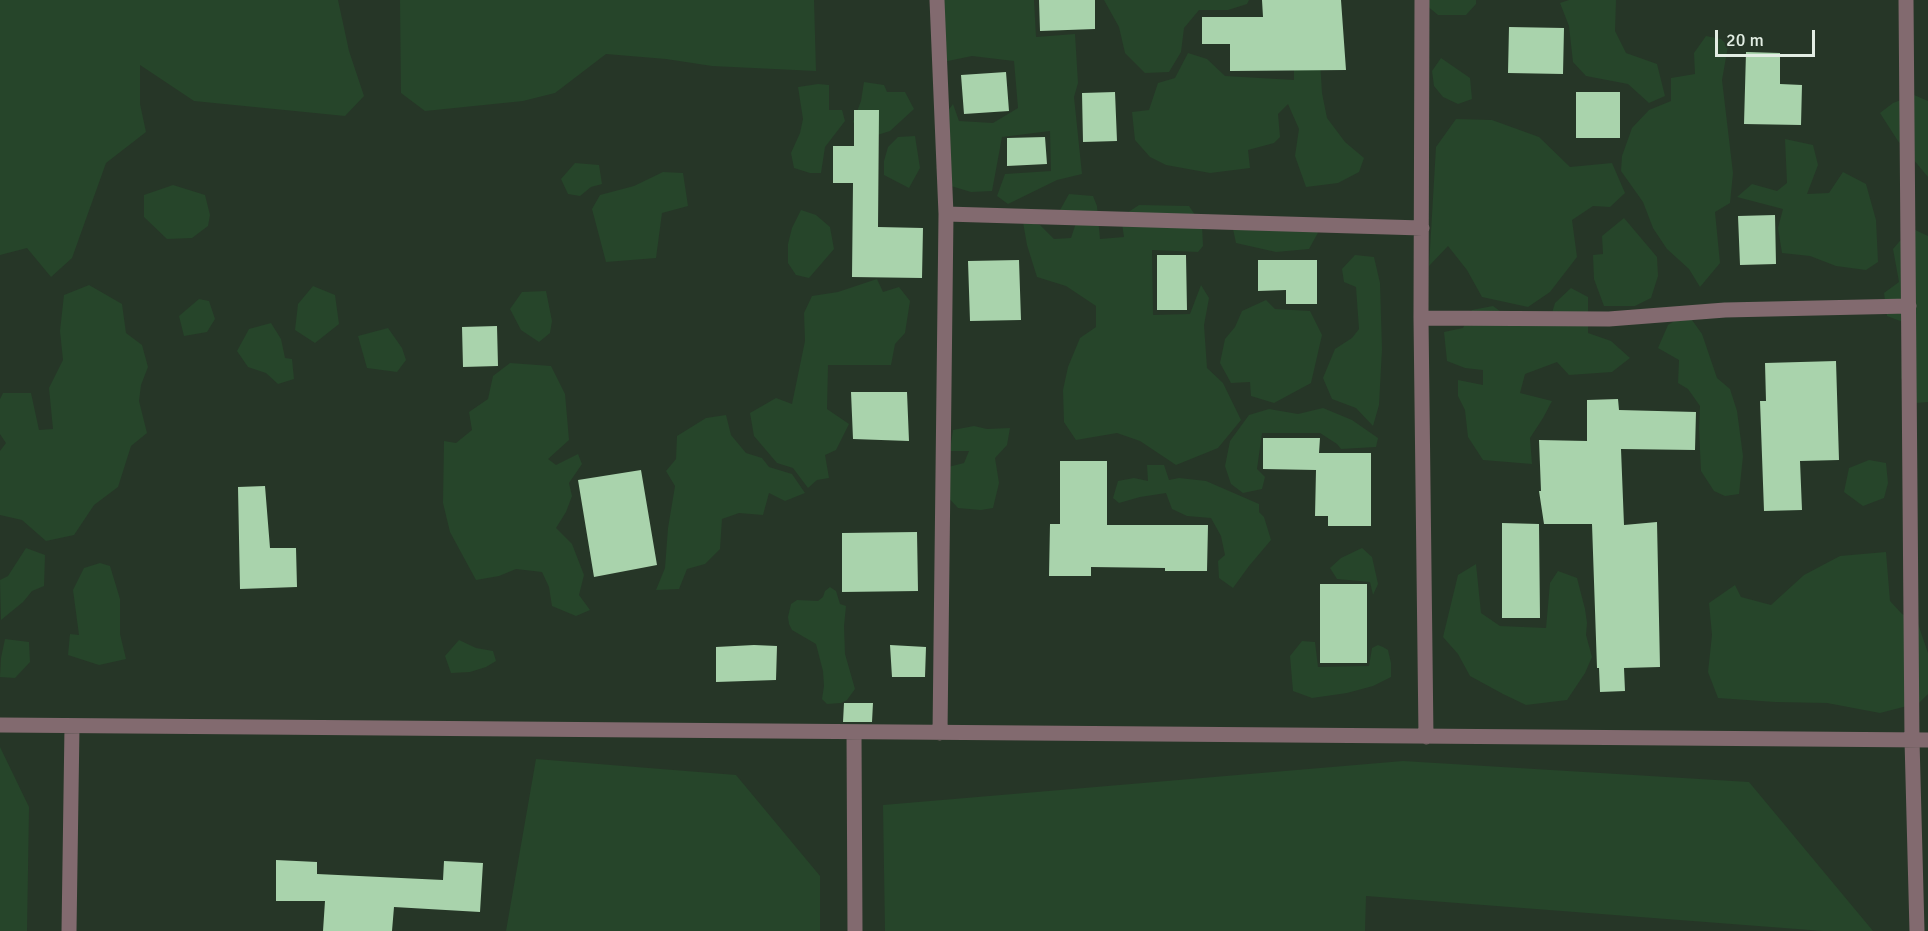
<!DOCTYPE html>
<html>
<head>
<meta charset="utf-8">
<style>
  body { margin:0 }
  #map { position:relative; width:1928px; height:931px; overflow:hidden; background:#263627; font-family:Signika,sans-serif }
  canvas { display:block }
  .scale { position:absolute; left:1715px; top:30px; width:100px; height:27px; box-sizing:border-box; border:3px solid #e2ede3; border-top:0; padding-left:8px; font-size:18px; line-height:21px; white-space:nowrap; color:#e2ede3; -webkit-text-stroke:4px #263627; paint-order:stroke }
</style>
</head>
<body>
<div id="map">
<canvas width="1928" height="931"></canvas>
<div class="scale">20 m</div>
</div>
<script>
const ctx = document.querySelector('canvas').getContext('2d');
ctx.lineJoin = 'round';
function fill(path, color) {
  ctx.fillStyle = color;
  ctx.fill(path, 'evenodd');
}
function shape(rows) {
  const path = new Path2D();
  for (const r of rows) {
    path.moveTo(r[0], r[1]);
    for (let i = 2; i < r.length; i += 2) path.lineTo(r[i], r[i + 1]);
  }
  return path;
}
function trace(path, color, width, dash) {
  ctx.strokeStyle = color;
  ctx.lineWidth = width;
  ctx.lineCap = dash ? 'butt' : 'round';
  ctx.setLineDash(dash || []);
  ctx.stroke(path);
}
fill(shape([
  [0,0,338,0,349,51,364,96,345,116,194,101,140,65,140,104,146,132,106,163,72,258,51,277,27,248,0,255],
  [400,0,814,0,816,71,712,66,666,59,606,54,555,93,523,101,425,111,401,93],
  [930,0,1034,0,1036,37,1075,34,1078,83,1074,97,1082,174,1057,180,1008,204,997,196,1005,174,1051,171,1050,131,1002,137,992,191,971,192,951,186,936,168,948,148,939,123,953,104,959,121,993,123,1018,108,1014,61,972,56,938,63],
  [1104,0,1249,0,1247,4,1228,10,1199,10,1184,28,1181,52,1169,72,1145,73,1125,53,1119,27],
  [1420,0,1476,0,1476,4,1466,15,1438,15],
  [1569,0,1616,0,1615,31,1626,53,1657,64,1665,96,1649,103,1628,84,1586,76,1573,62,1569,26,1560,3],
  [1706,36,1721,39,1728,46,1722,80,1733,173,1730,203,1715,212,1720,263,1700,287,1689,269,1667,249,1653,228,1643,202,1621,171,1622,156,1632,128,1649,110,1671,101,1671,78,1695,74,1694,53],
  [1319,44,1322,93,1327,118,1345,142,1364,158,1359,172,1338,183,1306,187,1295,156,1299,129,1288,104,1278,114,1280,137,1274,143,1248,150,1250,168,1210,173,1166,165,1150,157,1135,140,1132,112,1149,110,1158,83,1175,78,1188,53,1207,59,1225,76,1294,80,1294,52],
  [1441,58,1470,78,1472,99,1458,104,1443,97,1434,86,1432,71],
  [864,82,884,85,887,92,905,92,914,109,890,131,868,138,853,122,861,101],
  [818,84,829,85,829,110,842,110,845,121,825,147,821,173,810,173,794,168,791,153,800,133,803,119,798,87],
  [1914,95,1928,101,1928,177,1898,141,1880,113,1893,103],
  [1456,119,1492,120,1539,137,1570,167,1612,163,1625,193,1610,207,1593,206,1572,220,1577,257,1550,292,1528,307,1482,297,1467,270,1448,246,1429,266,1436,147],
  [915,136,920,168,909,188,884,175,884,161,888,147,898,137],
  [1785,139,1813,145,1818,165,1807,194,1829,193,1843,172,1866,184,1876,220,1878,262,1866,270,1836,266,1810,256,1782,253,1778,228,1783,209,1737,197,1752,184,1777,191,1787,183],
  [575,163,599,165,602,184,591,187,580,196,568,194,561,179],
  [663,172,683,173,688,206,662,213,656,258,606,262,592,209,600,195,634,186],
  [173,185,205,195,210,215,208,226,192,238,167,239,144,217,144,195],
  [1069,194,1093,196,1097,206,1100,239,1124,237,1121,217,1139,205,1189,206,1202,225,1203,246,1198,252,1152,250,1153,315,1190,314,1201,285,1209,298,1204,325,1207,368,1223,383,1241,420,1218,448,1176,465,1140,441,1117,433,1076,440,1064,422,1063,390,1068,367,1080,338,1096,327,1096,306,1066,286,1037,277,1027,245,1023,222,1040,225,1054,239,1071,238,1076,223,1060,210],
  [801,210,816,215,830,227,834,249,809,278,796,275,788,263,788,244,792,228],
  [1624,218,1657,257,1658,276,1651,298,1635,306,1604,306,1594,279,1593,255,1603,254,1602,236],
  [1232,224,1320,229,1309,249,1276,252,1236,243],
  [1911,228,1928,236,1928,402,1916,403,1901,378,1903,322,1887,316,1884,293,1899,282,1893,249],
  [1355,255,1374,257,1380,283,1382,349,1379,405,1373,426,1356,408,1332,399,1323,378,1335,349,1352,338,1359,329,1356,287,1344,282,1342,269],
  [877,279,883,292,899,287,910,301,905,333,895,344,891,365,828,365,827,409,849,424,836,450,825,455,829,478,817,480,808,488,793,468,777,463,754,436,750,413,776,398,792,404,805,341,804,313,812,296,838,292],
  [89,285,122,304,126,333,142,345,148,367,141,385,139,401,147,433,131,446,118,487,94,505,74,535,46,541,22,520,0,515,0,451,6,443,0,434,0,399,3,393,31,393,39,430,53,429,49,388,63,360,60,331,64,295],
  [313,286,335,295,339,324,315,343,295,330,298,304],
  [1571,288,1588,297,1588,333,1611,341,1630,358,1612,372,1569,375,1557,362,1525,374,1520,393,1552,401,1543,418,1530,438,1532,464,1483,460,1468,437,1465,410,1458,396,1458,380,1483,385,1483,370,1465,368,1447,361,1444,332,1463,328,1472,310,1493,306,1511,319,1552,313,1555,303],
  [546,291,552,321,550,333,539,342,521,330,510,309,522,292],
  [199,299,209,301,215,319,207,332,184,336,179,316],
  [1266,300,1275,309,1310,311,1322,335,1311,383,1274,403,1251,396,1250,382,1231,383,1220,363,1225,339,1235,327,1242,311],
  [1687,313,1702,334,1717,378,1730,389,1737,411,1743,456,1739,494,1725,496,1714,491,1701,471,1699,428,1700,406,1688,389,1678,383,1679,360,1658,348,1668,325],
  [271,323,281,339,285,358,292,359,294,379,278,384,266,373,248,367,237,351,249,329],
  [388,328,402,348,406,360,397,372,367,368,358,336],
  [510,363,551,366,565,394,569,440,548,459,556,465,578,454,582,464,569,483,572,496,566,512,556,528,572,544,584,575,579,595,590,610,576,616,552,606,549,587,542,572,516,569,499,576,476,580,450,532,443,503,444,441,456,443,472,430,469,412,488,399,493,376],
  [1323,408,1352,420,1378,438,1376,447,1341,449,1337,444,1320,433,1262,433,1257,469,1265,477,1262,489,1243,493,1231,484,1225,466,1230,441,1249,415,1269,409,1298,414],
  [726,415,731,435,746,453,762,458,769,467,792,474,805,493,785,501,769,493,763,515,739,513,722,519,720,549,705,564,687,569,679,589,656,590,665,568,668,528,675,486,666,471,676,459,677,436,706,418],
  [974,426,987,429,1010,428,1007,445,995,458,999,483,993,508,981,510,958,508,942,491,948,467,964,463,969,451,950,451,953,430],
  [1869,460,1886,463,1888,483,1884,498,1863,506,1844,492,1849,468],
  [1147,465,1164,465,1169,480,1179,478,1206,481,1259,504,1259,512,1264,517,1271,540,1249,566,1233,588,1219,578,1218,561,1225,555,1221,536,1211,518,1187,516,1172,509,1166,493,1140,497,1119,503,1113,498,1118,481,1134,478,1148,481],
  [26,548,45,555,44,586,32,591,23,602,1,620,0,580,8,576],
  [1362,548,1372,557,1378,584,1373,595,1370,582,1337,579,1330,568,1341,558],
  [1886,552,1890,601,1902,614,1917,621,1928,653,1928,694,1919,703,1880,713,1827,703,1775,702,1718,698,1708,672,1712,635,1709,603,1735,585,1741,597,1771,605,1804,575,1840,556],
  [100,563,110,566,120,599,120,634,126,659,99,665,68,655,70,634,79,635,73,590,84,568],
  [1476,564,1481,613,1500,626,1546,628,1550,583,1558,571,1577,578,1585,609,1587,623,1586,635,1592,657,1585,673,1567,700,1526,705,1503,694,1470,676,1458,654,1443,637,1458,575],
  [830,587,836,591,840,604,846,606,844,626,845,654,855,689,847,700,841,703,827,704,822,699,824,686,823,671,816,644,792,630,789,624,788,617,791,604,797,600,818,601,823,597,825,591],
  [5,639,29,642,30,662,15,678,0,677,1,658],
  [459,640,476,648,493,651,496,661,486,667,470,672,451,673,445,656],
  [1302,641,1315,642,1318,667,1369,666,1372,648,1378,645,1383,647,1388,650,1391,663,1391,677,1373,686,1347,693,1312,698,1293,691,1290,656],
  [0,747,29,807,27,931,0,931],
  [536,759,736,775,820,876,820,931,506,931],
  [1403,761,1749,782,1873,931,1823,931,1366,896,1365,931,885,931,883,805]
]), '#26452a');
fill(shape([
  [1039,0,1095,0,1095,29,1040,31],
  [1262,0,1341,0,1346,70,1230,71,1230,44,1202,44,1202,17,1263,17],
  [1509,27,1564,28,1563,74,1508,73],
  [1746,52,1780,53,1780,84,1802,85,1801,125,1744,124],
  [1006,72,1009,111,964,114,961,75],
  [1115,92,1117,141,1083,142,1082,93],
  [1576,92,1620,92,1620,138,1576,138],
  [854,110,879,110,878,227,923,228,922,278,852,277,853,183,833,183,833,146,854,146],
  [1045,137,1047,164,1007,166,1007,138],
  [1775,215,1776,264,1740,265,1738,216],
  [1157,255,1186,255,1187,310,1157,310],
  [1019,260,1021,320,970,321,968,261],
  [1258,260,1317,260,1317,304,1286,304,1286,290,1258,291],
  [497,326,498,366,463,367,462,327],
  [1836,361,1839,460,1800,461,1802,510,1764,511,1760,401,1766,401,1765,363],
  [851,392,907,392,909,441,853,439],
  [1618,399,1619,410,1696,412,1695,450,1621,449,1624,525,1657,522,1660,667,1624,668,1625,691,1600,692,1599,668,1597,668,1592,524,1544,524,1539,491,1541,491,1539,440,1587,441,1587,400],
  [1263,438,1320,438,1319,453,1371,453,1371,526,1328,526,1328,516,1315,516,1316,470,1263,469],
  [1060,461,1107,461,1107,525,1208,525,1207,571,1165,571,1165,568,1091,567,1091,576,1049,576,1050,524,1060,524],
  [641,470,657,565,594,577,578,480],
  [265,486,270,548,296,548,297,587,240,589,238,487],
  [1502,523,1539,524,1540,618,1502,618],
  [917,532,918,591,842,592,842,533],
  [1320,584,1367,584,1367,663,1320,663],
  [754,645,777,646,776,680,716,682,716,647],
  [890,645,926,647,925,677,892,677],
  [844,703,873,703,872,722,843,722],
  [276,860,317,862,317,874,443,880,444,861,483,863,480,912,394,907,392,931,323,931,325,901,276,901]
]), '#a9d3ac');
trace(shape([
  [937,0,946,214,940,733],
  [1422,0,1421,318,1426,737],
  [1906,0,1912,740,1917,931],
  [946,214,1422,228],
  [1421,318,1609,319,1725,310,1909,306],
  [0,725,1928,740],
  [854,732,855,931],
  [69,931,72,726]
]), '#826a6f', 15);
</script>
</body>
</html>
